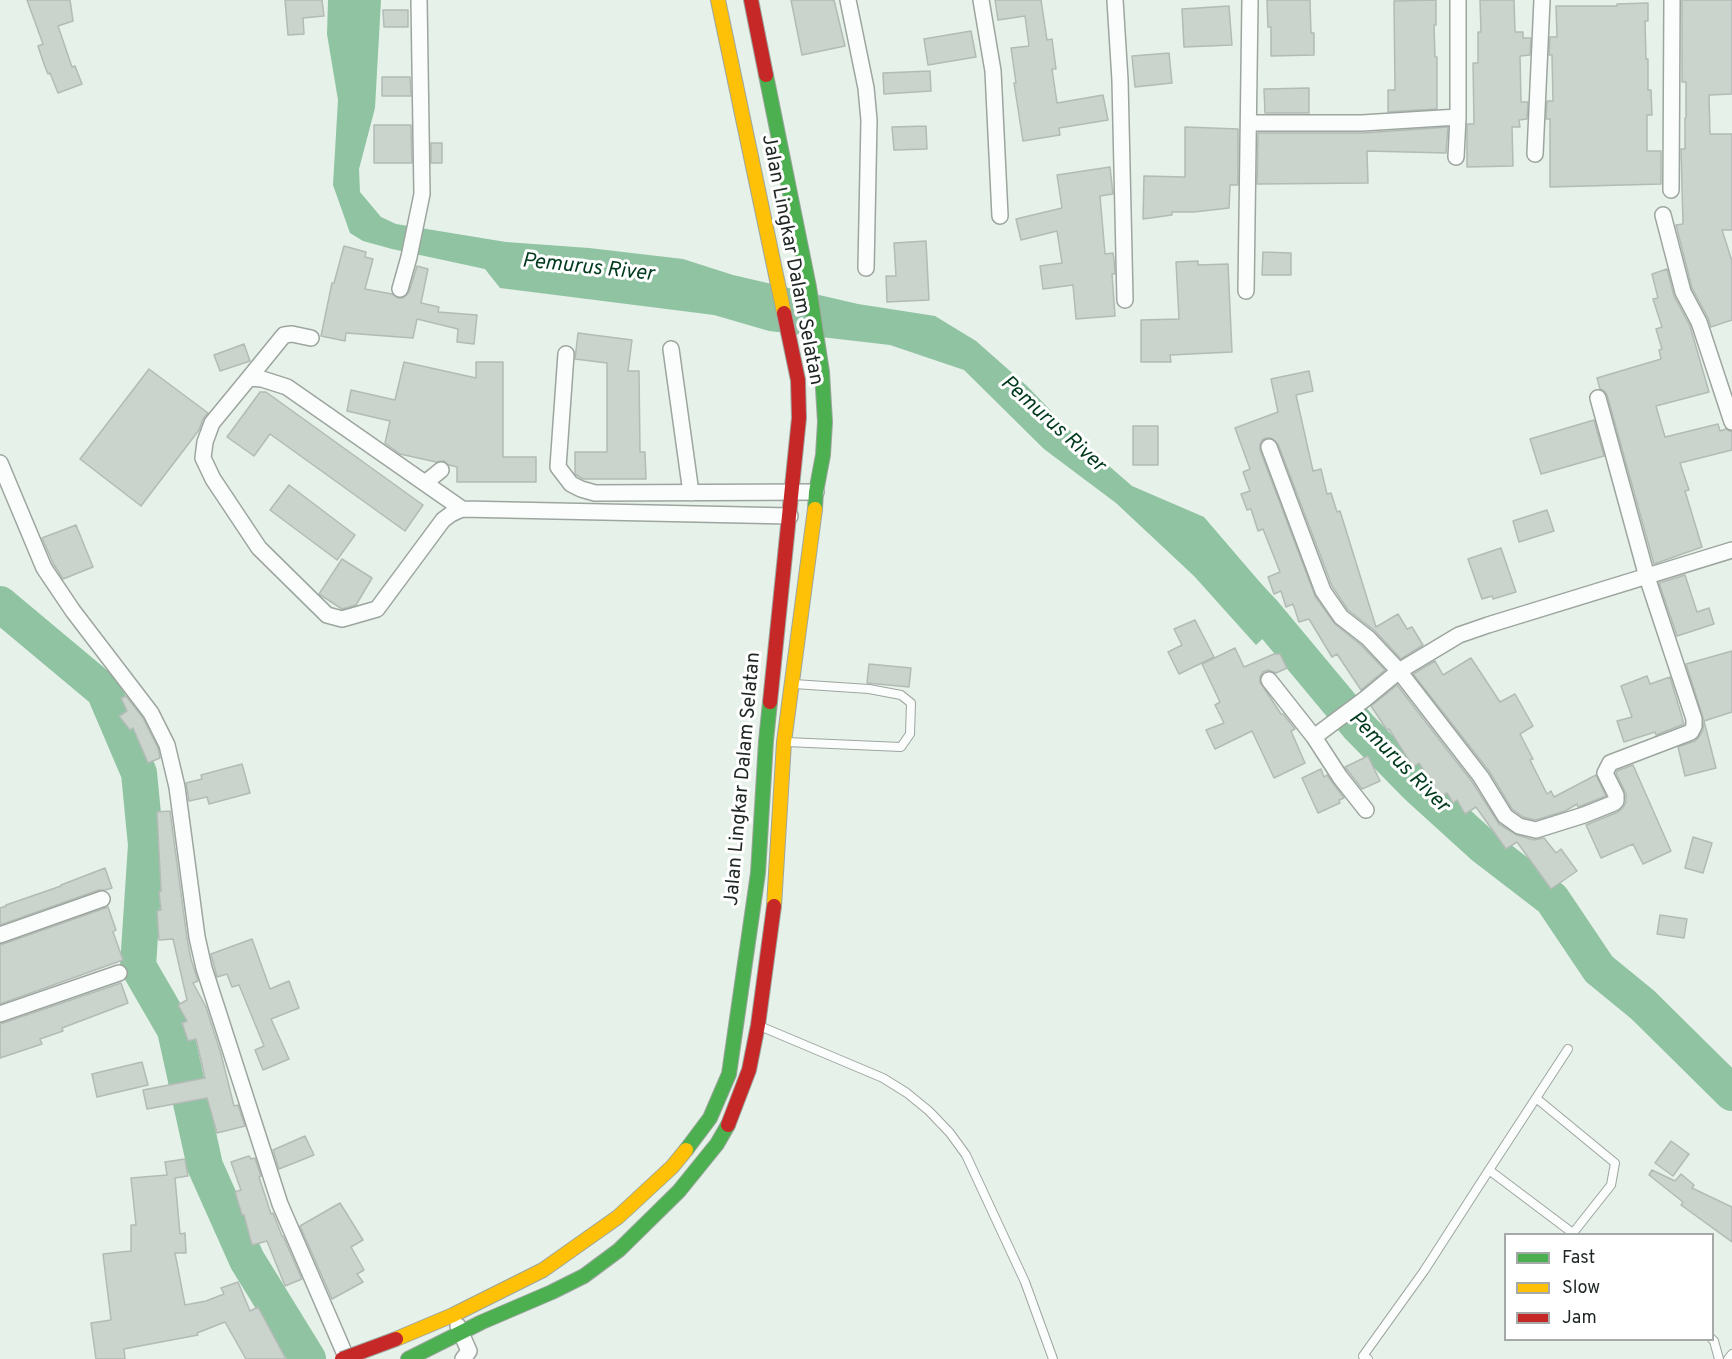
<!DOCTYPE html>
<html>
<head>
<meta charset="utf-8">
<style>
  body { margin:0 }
  #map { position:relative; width:1732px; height:1359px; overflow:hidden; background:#e6f1e9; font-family:Overpass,sans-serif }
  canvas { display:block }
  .legend { position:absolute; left:1504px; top:1233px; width:210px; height:108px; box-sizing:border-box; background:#fff; border:2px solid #a5a9a7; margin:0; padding:8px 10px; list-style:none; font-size:18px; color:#1f2722 }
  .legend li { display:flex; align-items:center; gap:12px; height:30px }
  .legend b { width:30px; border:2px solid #a5a9a7 }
</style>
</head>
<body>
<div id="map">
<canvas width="1732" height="1359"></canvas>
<ul class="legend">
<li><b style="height:8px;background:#4caf50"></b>Fast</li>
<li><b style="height:8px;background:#ffc107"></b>Slow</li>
<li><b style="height:8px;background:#c62828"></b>Jam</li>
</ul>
</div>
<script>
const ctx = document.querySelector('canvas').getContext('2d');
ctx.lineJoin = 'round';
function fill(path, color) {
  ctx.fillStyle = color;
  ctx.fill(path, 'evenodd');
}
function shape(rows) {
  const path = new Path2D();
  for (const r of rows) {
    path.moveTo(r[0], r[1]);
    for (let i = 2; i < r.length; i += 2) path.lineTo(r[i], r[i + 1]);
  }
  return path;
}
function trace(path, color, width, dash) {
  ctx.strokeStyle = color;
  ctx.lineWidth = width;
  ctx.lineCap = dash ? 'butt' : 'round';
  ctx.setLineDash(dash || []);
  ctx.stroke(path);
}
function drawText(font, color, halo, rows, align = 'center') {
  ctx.font = font + ' Overpass,sans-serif';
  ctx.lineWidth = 6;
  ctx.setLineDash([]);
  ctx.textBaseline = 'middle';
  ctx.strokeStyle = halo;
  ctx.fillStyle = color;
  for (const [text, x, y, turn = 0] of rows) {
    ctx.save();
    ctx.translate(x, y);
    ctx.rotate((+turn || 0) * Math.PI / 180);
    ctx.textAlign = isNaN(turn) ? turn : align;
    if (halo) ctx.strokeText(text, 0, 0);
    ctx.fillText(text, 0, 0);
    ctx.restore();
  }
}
fill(shape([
  [328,0,381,0,375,108,359,169,360,192,381,217,396,224,506,242,589,248,683,259,733,275,858,304,935,316,976,341,1027,386,1079,440,1132,486,1204,517,1288,615,1256,645,1194,576,1116,503,1044,449,964,370,890,345,769,331,714,315,500,288,485,269,392,249,363,241,350,233,333,185,338,100,327,34]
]), '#8fc3a1');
trace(shape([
  [1243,591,1264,613,1359,727,1417,786,1483,846,1552,899,1599,969,1643,1005,1732,1093],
  [0,604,104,691,139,773,146,845,138,966,175,1030,205,1166,247,1260,308,1359]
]), '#8fc3a1', 36);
const building = shape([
  [27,0,70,0,73,21,58,26,72,67,75,66,82,84,58,93,50,73,48,74,44,64,38,46,43,44,27,0],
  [285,0,322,0,324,16,303,18,304,34,288,35,285,0],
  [791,0,834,0,845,46,802,55,791,0],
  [995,0,1041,0,1047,40,1052,39,1056,69,1052,69,1057,103,1103,95,1108,120,1059,128,1060,135,1023,141,1014,83,1016,83,1011,48,1029,46,1025,16,998,20,995,0],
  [1267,0,1310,0,1311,33,1314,33,1314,55,1271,56,1271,27,1268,27,1267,0],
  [1436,0,1436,25,1434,25,1435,57,1437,57,1437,109,1388,112,1388,90,1395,90,1394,1,1436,0],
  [1480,0,1514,0,1515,32,1523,32,1523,38,1531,38,1530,55,1520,56,1521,102,1528,102,1527,119,1519,120,1520,127,1512,127,1513,166,1467,167,1467,124,1474,124,1473,63,1478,63,1478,32,1481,32,1480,0],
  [1682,0,1732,0,1732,94,1709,95,1710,134,1732,134,1732,230,1722,230,1732,261,1732,320,1711,327,1708,318,1692,288,1676,225,1683,224,1681,149,1685,149,1685,118,1686,118,1686,82,1682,82,1682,0],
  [1648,3,1648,21,1645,21,1646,59,1648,59,1648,90,1651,90,1652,115,1647,115,1647,151,1661,151,1661,184,1550,187,1550,119,1546,119,1547,101,1553,101,1552,55,1549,55,1550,37,1557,37,1556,6,1617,6,1617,4,1648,3],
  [1229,6,1232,45,1184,47,1182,9,1229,6],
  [383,10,408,10,408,27,384,27,383,10],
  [971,31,976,57,928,65,924,39,971,31],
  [1169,53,1172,83,1135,87,1132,56,1169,53],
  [930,71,931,91,884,94,883,73,930,71],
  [382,77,410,77,411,96,382,96,382,77],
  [1309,88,1309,113,1265,113,1264,89,1309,88],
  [374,125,411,125,412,163,374,163,374,125],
  [926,126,927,149,894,150,892,127,926,126],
  [1185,127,1238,129,1238,185,1230,185,1229,208,1194,212,1172,212,1172,215,1143,219,1144,176,1185,177,1185,127],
  [1448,127,1446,153,1367,151,1368,183,1257,184,1258,133,1363,133,1448,127],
  [431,143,442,143,442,163,431,163,431,143],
  [1110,167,1113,194,1100,196,1105,254,1113,253,1114,259,1115,274,1112,274,1115,316,1076,319,1073,285,1043,289,1040,266,1062,263,1057,231,1021,240,1016,219,1062,208,1057,175,1110,167],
  [926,241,929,300,887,302,886,276,896,276,894,243,926,241],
  [344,246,366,252,365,257,373,259,365,289,392,294,398,298,403,298,409,292,417,266,428,269,421,303,439,307,438,312,477,315,474,344,457,342,458,329,417,319,413,338,346,333,345,341,321,336,332,283,334,283,344,246],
  [1263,252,1291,253,1291,275,1262,275,1263,252],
  [1198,261,1198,265,1228,264,1232,352,1170,355,1171,362,1141,362,1141,320,1179,319,1176,262,1198,261],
  [1667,269,1674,296,1690,326,1709,392,1656,406,1665,437,1718,424,1720,431,1726,429,1732,432,1732,450,1680,463,1689,490,1685,491,1702,547,1654,564,1607,395,1604,391,1600,389,1597,378,1661,359,1659,350,1662,349,1656,329,1662,327,1653,299,1658,298,1652,274,1667,269],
  [578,333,632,340,628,371,639,371,640,452,645,452,646,479,583,479,575,474,575,452,607,452,607,363,575,359,578,333],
  [244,344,250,361,220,371,214,355,244,344],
  [404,362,476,378,476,362,503,362,503,457,536,457,536,482,457,482,457,467,449,465,444,461,436,462,400,454,385,443,390,421,347,411,351,390,395,400,404,362],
  [149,369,208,413,203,419,199,430,141,506,80,459,149,369],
  [1309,371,1313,391,1296,395,1313,471,1321,469,1327,494,1331,493,1337,512,1340,511,1376,627,1398,614,1407,629,1412,627,1423,645,1401,659,1375,631,1348,610,1332,586,1278,444,1271,438,1266,438,1262,440,1260,445,1260,450,1315,596,1335,624,1361,645,1385,670,1361,690,1337,654,1332,657,1309,619,1299,622,1293,604,1286,607,1281,591,1274,594,1268,577,1280,572,1263,529,1258,531,1251,509,1247,510,1241,494,1250,491,1243,472,1250,469,1235,428,1278,412,1271,379,1309,371],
  [260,392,266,392,423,505,405,531,270,434,254,456,227,437,260,392],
  [1594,420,1604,456,1541,474,1530,439,1594,420],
  [1133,426,1158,426,1158,465,1133,465,1133,426],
  [289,485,355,535,337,560,270,510,289,485],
  [1547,510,1554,531,1519,542,1513,521,1547,510],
  [76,525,93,567,63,579,53,563,42,538,76,525],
  [1501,548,1516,592,1493,599,1492,596,1482,599,1468,559,1501,548],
  [342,559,372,578,356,605,342,609,319,594,342,559],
  [1685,575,1697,612,1709,608,1714,624,1677,636,1659,583,1685,575],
  [1195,620,1214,657,1179,674,1168,652,1182,645,1174,629,1195,620],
  [1235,648,1244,667,1274,654,1280,654,1287,668,1276,673,1268,670,1263,672,1260,677,1260,682,1281,714,1283,714,1295,729,1291,731,1305,763,1274,778,1252,731,1215,749,1206,730,1224,723,1215,705,1220,702,1202,664,1235,648],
  [1732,651,1732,712,1704,721,1686,664,1732,651],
  [1471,658,1500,702,1515,694,1533,726,1520,734,1533,759,1530,760,1547,794,1551,791,1554,797,1596,775,1606,796,1581,806,1578,807,1577,804,1565,811,1536,820,1523,817,1512,809,1489,771,1413,674,1435,661,1443,675,1471,658],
  [869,664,911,668,909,687,867,683,869,664],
  [1647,676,1650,684,1670,677,1684,724,1656,735,1655,732,1624,742,1617,721,1632,717,1621,686,1647,676],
  [1397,685,1473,783,1499,824,1517,835,1534,840,1544,838,1556,853,1561,849,1577,871,1551,889,1517,842,1506,849,1476,807,1465,814,1457,800,1453,803,1447,793,1440,797,1419,763,1413,767,1389,729,1387,730,1371,706,1397,685],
  [126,696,143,718,158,748,160,758,148,763,133,728,130,730,119,716,127,711,121,698,126,696],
  [1704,721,1716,768,1685,776,1678,747,1695,741,1699,737,1703,730,1704,721],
  [1368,756,1380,781,1362,789,1345,767,1368,756],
  [242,764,250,793,209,804,207,797,189,801,186,783,202,779,201,775,242,764],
  [1633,765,1671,851,1643,864,1633,844,1601,858,1586,825,1618,812,1623,808,1626,802,1626,794,1616,773,1617,771,1633,765],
  [1321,769,1324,777,1327,775,1344,798,1339,800,1340,803,1318,813,1302,778,1321,769],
  [170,811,187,938,191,959,198,981,193,983,206,1007,221,1054,234,1106,238,1105,245,1126,217,1133,207,1098,147,1109,143,1090,205,1078,196,1039,188,1041,182,1023,187,1021,178,1005,187,1000,173,939,159,940,157,911,161,910,159,892,161,891,157,812,170,811],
  [1693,837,1712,843,1703,873,1685,868,1693,837],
  [105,868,112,888,105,890,99,890,0,925,0,908,6,906,6,905,61,886,61,885,105,868],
  [108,907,116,930,113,932,123,960,0,1004,0,945,108,907],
  [1660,915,1687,919,1684,938,1657,934,1660,915],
  [252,939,270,989,289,981,299,1008,271,1019,289,1059,263,1070,255,1050,264,1046,239,985,232,987,227,974,217,977,211,954,252,939],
  [121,983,128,1003,62,1028,63,1031,40,1039,42,1044,0,1058,0,1024,121,983],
  [142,1062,148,1085,97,1097,92,1074,142,1062],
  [305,1136,314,1155,279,1169,273,1150,305,1136],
  [1671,1141,1689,1154,1673,1176,1655,1163,1671,1141],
  [249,1156,251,1159,255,1158,261,1176,259,1177,271,1214,273,1213,282,1236,283,1236,302,1279,285,1286,267,1241,252,1245,244,1215,242,1215,235,1192,241,1190,231,1162,249,1156],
  [185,1159,188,1176,175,1178,180,1234,185,1233,186,1253,175,1253,185,1305,206,1301,224,1294,221,1288,238,1282,250,1311,258,1307,286,1359,246,1359,225,1322,197,1333,198,1335,124,1349,125,1359,96,1359,91,1323,111,1320,103,1254,131,1251,131,1225,136,1225,131,1178,167,1175,165,1162,185,1159],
  [1652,1170,1675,1181,1681,1174,1694,1185,1692,1188,1732,1207,1732,1242,1681,1205,1683,1202,1649,1175,1652,1170],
  [340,1203,363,1240,351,1247,364,1270,357,1274,363,1282,332,1299,300,1226,340,1203]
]);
fill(building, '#cad3cc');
trace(building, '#b2bbb5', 1.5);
const lane = shape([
  [786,742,901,747,910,734,911,703,901,695,869,689,794,684],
  [762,1027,883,1078,907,1093,929,1111,950,1133,966,1155,1025,1282,1053,1359],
  [1536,1098,1615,1163,1611,1185,1573,1233],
  [1489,1170,1568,1049],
  [1712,1339,1714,1341,1719,1359],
  [1368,1359,1363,1356,1424,1271,1489,1170,1574,1234],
  [1728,1359,1732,1354]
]);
const street = shape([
  [848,0,866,88,869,120,866,268],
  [981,0,993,71,1000,216],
  [1115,0,1120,80,1125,300],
  [1249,123,1362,123,1458,117],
  [1535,154,1542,0],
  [1456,157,1458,117,1458,0],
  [1671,190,1672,0],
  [1663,215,1683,292,1699,322,1732,422],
  [400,289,409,257,422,194,419,0],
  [1246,291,1250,0],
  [671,349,691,493],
  [566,354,558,467,571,484,581,489,595,493,816,492],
  [249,378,284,335,292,334,311,338],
  [1269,447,1323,591,1341,617,1368,638,1399,671,1459,635,1488,625,1732,550],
  [0,463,44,568,73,611,151,713,167,745,177,787,197,937,204,968,280,1204,347,1359],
  [425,483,441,470],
  [462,509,287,387,262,379,249,378,212,423,205,442,203,458,213,479,259,548,327,615,342,619,377,609,443,520,451,514,462,509,790,516],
  [1269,680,1314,737,1365,699,1399,671,1481,777,1505,816,1519,826,1536,830,1584,815,1614,803,1616,801,1616,795,1605,773,1610,763,1686,734,1691,732,1694,726,1694,719,1647,577,1598,398],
  [1314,737,1340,777,1366,810],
  [0,935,102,899],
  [0,1014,119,973],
  [458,1326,469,1351,463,1359]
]);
const fast = shape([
  [766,75,809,287,822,372,825,422,823,455,816,492,815,509],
  [686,1150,710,1118,729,1074,758,873,766,741,770,702],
  [408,1359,482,1322,552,1292,584,1276,619,1250,679,1191,717,1144,728,1125]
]);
const slow = shape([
  [718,0,784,313],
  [774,906,784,742,815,509],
  [396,1339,453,1315,543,1270,618,1217,672,1167,686,1150]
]);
const jam = shape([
  [751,0,766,75],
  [770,702,799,418,798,380,784,313],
  [728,1125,749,1070,758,1025,774,906]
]);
trace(lane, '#9da59f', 10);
trace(street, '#9da59f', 18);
trace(fast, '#9da59f', 16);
trace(slow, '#9da59f', 16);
trace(jam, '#9da59f', 16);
trace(lane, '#fbfdfc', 8);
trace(street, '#fbfdfc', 15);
trace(fast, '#4caf50', 14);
trace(slow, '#ffc107', 14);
trace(jam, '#c62828', 14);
const jamBridge = shape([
  [342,1359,396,1339]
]);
trace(jamBridge, '#9da59f', 16, []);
trace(jamBridge, '#c62828', 14);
drawText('20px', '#1f2722', '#fff', [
  ["Jalan Lingkar Dalam Selatan",791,260,79],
  ["Jalan Lingkar Dalam Selatan",744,779,-85]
]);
drawText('italic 21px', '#013a1d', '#fff', [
  ["Pemurus River",588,269,6],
  ["Pemurus River",1052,425,42],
  ["Pemurus River",1398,763,45]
]);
</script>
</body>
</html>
